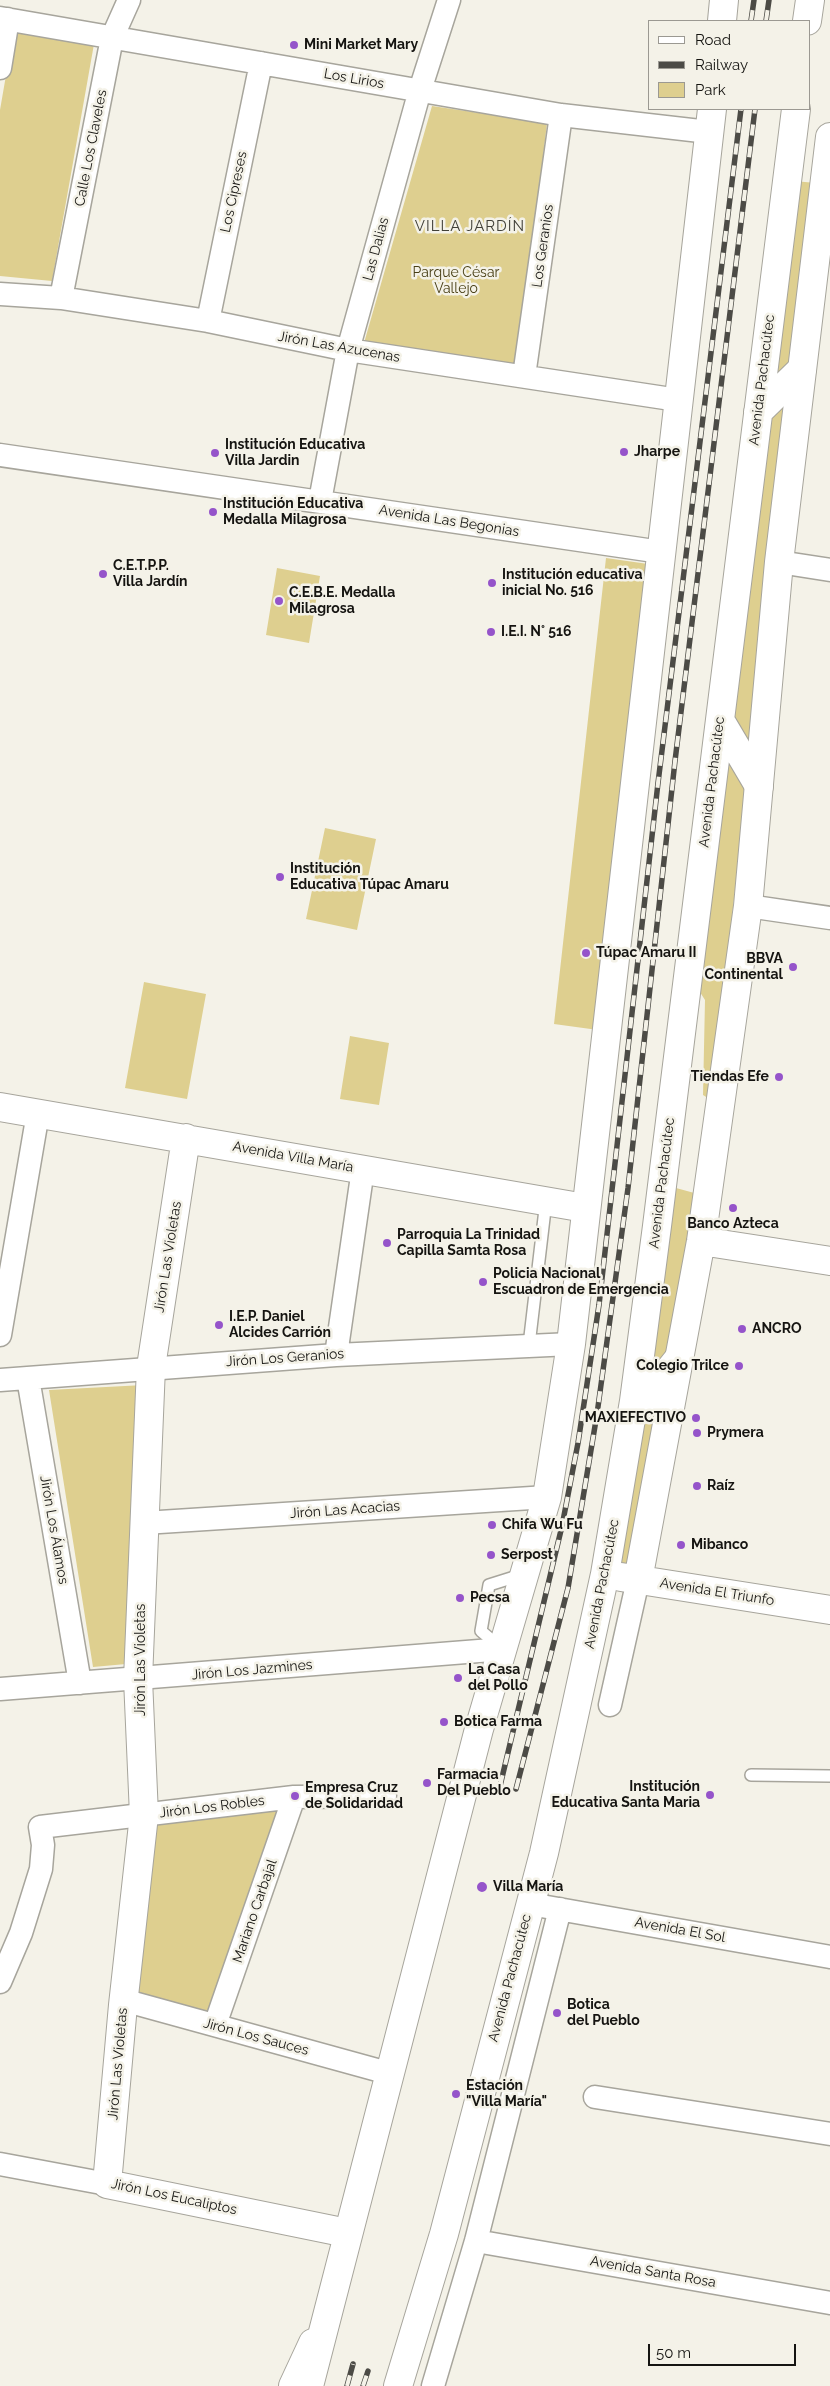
<!DOCTYPE html>
<html>
<head>
<meta charset="utf-8">
<style>
  body { margin:0 }
  #map { position:relative; width:830px; height:2386px; overflow:hidden; background:#f4f2e8; font-family:Raleway,sans-serif }
  canvas { display:block }
  .legend { position:absolute; left:648px; top:20px; width:162px; height:90px; box-sizing:border-box; background:#f4f2e8; border:1px solid #9b9992; margin:0; padding:6px 9px; list-style:none; font-size:15px; color:#151411 }
  .legend li { display:flex; align-items:center; gap:10px; height:25px }
  .legend b { width:25px; border:1px solid #9b9992 }
  .scale { position:absolute; left:648px; top:2344px; width:148px; height:22px; box-sizing:border-box; border:2px solid #151411; border-top:0; padding-left:6px; font-size:15px; line-height:18px; white-space:nowrap; color:#151411; -webkit-text-stroke:4px #f4f2e8; paint-order:stroke }
</style>
</head>
<body>
<div id="map">
<canvas width="830" height="2386"></canvas>
<ul class="legend">
<li><b style="height:6px;background:#fff"></b>Road</li>
<li><b style="height:6px;background:#4c4b46"></b>Railway</li>
<li><b style="height:14px;background:#decf8f"></b>Park</li>
</ul>
<div class="scale">50 m</div>
</div>
<script>
const ctx = document.querySelector('canvas').getContext('2d');
ctx.lineJoin = 'round';
function fill(path, color) {
  ctx.fillStyle = color;
  ctx.fill(path, 'evenodd');
}
function shape(rows) {
  const path = new Path2D();
  for (const r of rows) {
    path.moveTo(r[0], r[1]);
    for (let i = 2; i < r.length; i += 2) path.lineTo(r[i], r[i + 1]);
  }
  return path;
}
function trace(path, color, width, dash) {
  ctx.strokeStyle = color;
  ctx.lineWidth = width;
  ctx.lineCap = dash ? 'butt' : 'round';
  ctx.setLineDash(dash || []);
  ctx.stroke(path);
}
function drawText(font, color, halo, rows, align = 'center') {
  ctx.font = font + ' Raleway,sans-serif';
  ctx.lineWidth = 5;
  ctx.setLineDash([]);
  ctx.textBaseline = 'middle';
  ctx.strokeStyle = halo;
  ctx.fillStyle = color;
  for (const [text, x, y, turn = 0] of rows) {
    ctx.save();
    ctx.translate(x, y);
    ctx.rotate((+turn || 0) * Math.PI / 180);
    ctx.textAlign = isNaN(turn) ? turn : align;
    if (halo) ctx.strokeText(text, 0, 0);
    ctx.fillText(text, 0, 0);
    ctx.restore();
  }
}
fill(shape([
  [14,29,94,44,52,281,0,276,0,110],
  [432,106,547,123,519,365,364,343],
  [794,181,816,183,711,1100,703,1095,705,1000,698,989],
  [606,558,655,565,598,1030,554,1024],
  [277,568,320,576,309,643,266,635],
  [325,828,376,839,357,930,306,919],
  [144,982,206,994,187,1099,125,1088],
  [350,1036,389,1043,379,1105,340,1099],
  [676,1188,698,1194,631,1566,615,1564],
  [144,1385,126,1664,93,1667,49,1390],
  [283,1806,209,2016,134,1994,156,1823]
]), '#decf8f');
const lane = shape([
  [529,1345,546,1201],
  [501,1648,481,1631,489,1585,524,1574],
  [751,1775,830,1776]
]);
const street = shape([
  [0,18,561,115,709,132],
  [0,68,8,19],
  [0,294,61,298,208,321,348,350,678,400],
  [61,298,112,38,129,0],
  [208,321,261,63],
  [524,376,561,115],
  [0,455,661,552],
  [320,501,348,350,420,90,449,0],
  [779,562,830,570],
  [748,906,830,918],
  [0,1335,38,1113],
  [336,1355,363,1169],
  [28,1378,80,1683],
  [0,1380,336,1355,571,1344],
  [144,1523,547,1497],
  [0,1689,504,1649],
  [610,1705,638,1580],
  [530,1904,830,1957],
  [0,1982,21,1933,41,1869,43,1845,40,1827,294,1797,385,1796],
  [123,2000,388,2073],
  [215,2025,294,1797],
  [595,2097,830,2134],
  [0,2164,107,2184],
  [476,2241,830,2303],
  [433,2386,476,2241,560,1909]
]);
const secondary = shape([
  [0,1107,585,1208],
  [186,1138,151,1367,138,1679,144,1815,123,2005,107,2184,347,2233],
  [701,1241,830,1261],
  [621,1577,830,1610],
  [638,1580,701,1241,748,906,779,562,830,137],
  [293,2386,313,2343]
]);
const primary = shape([
  [722,21,724,0],
  [807,21,810,0],
  [758,412,802,369],
  [720,720,759,786],
  [631,1418,679,1358],
  [309,2386,479,1729,547,1497,571,1344,712,109],
  [398,2386,444,2234,544,1853,605,1574,634,1401,657,1226,796,109]
]);
trace(lane, '#a7a59c', 14);
trace(street, '#a7a59c', 25);
trace(secondary, '#a7a59c', 30);
trace(primary, '#a7a59c', 30);
trace(lane, '#fff', 11);
trace(street, '#fff', 22);
trace(secondary, '#fff', 28);
trace(primary, '#fff', 28);
const rail = shape([
  [751,21,754,0],
  [766,21,769,0],
  [500,1786,562,1526,578,1443,599,1305,658,783,741,109],
  [516,1789,568,1588,597,1414,628,1188,675,761,755,109],
  [347,2386,353,2364],
  [363,2386,368,2371]
]);
trace(rail, '#4c4b46', 5.5);
trace(rail, '#f4f2e8', 4, [11]);
for (const [x, y, r, color] of [
  [294,45,5,"#9554ca"],
  [624,452,5,"#9554ca"],
  [215,453,5,"#9554ca"],
  [213,512,5,"#9554ca"],
  [103,574,5,"#9554ca"],
  [492,583,5,"#9554ca"],
  [279,601,5,"#9554ca"],
  [491,632,5,"#9554ca"],
  [280,877,5,"#9554ca"],
  [586,953,5,"#9554ca"],
  [793,967,5,"#9554ca"],
  [779,1077,5,"#9554ca"],
  [733,1208,5,"#9554ca"],
  [387,1243,5,"#9554ca"],
  [483,1282,5,"#9554ca"],
  [219,1325,5,"#9554ca"],
  [742,1329,5,"#9554ca"],
  [739,1366,5,"#9554ca"],
  [696,1418,5,"#9554ca"],
  [697,1433,5,"#9554ca"],
  [697,1486,5,"#9554ca"],
  [492,1525,5,"#9554ca"],
  [681,1545,5,"#9554ca"],
  [491,1555,5,"#9554ca"],
  [460,1598,5,"#9554ca"],
  [458,1678,5,"#9554ca"],
  [444,1722,5,"#9554ca"],
  [427,1783,5,"#9554ca"],
  [710,1795,5,"#9554ca"],
  [295,1796,5,"#9554ca"],
  [482,1887,6,"#9554ca"],
  [557,2013,5,"#9554ca"],
  [456,2094,5,"#9554ca"]
]) {
  const dot = new Path2D();
  dot.arc(x, y, r, 0, 2 * Math.PI);
  ctx.fillStyle = color;
  ctx.fill(dot);
  trace(dot, '#f4f2e8', 2);
}
drawText('bold 14px', '#151411', '#f4f2e8', [
  ["Mini Market Mary",304,45],
  ["Institución Educativa",225,445],
  ["Villa Jardin",225,461],
  ["Jharpe",634,452],
  ["Institución Educativa",223,504],
  ["Medalla Milagrosa",223,520],
  ["C.E.T.P.P.",113,566],
  ["Villa Jardín",113,582],
  ["Institución educativa",502,575],
  ["inicial No. 516",502,591],
  ["C.E.B.E. Medalla",289,593],
  ["Milagrosa",289,609],
  ["I.E.I. N° 516",501,632],
  ["Institución",290,869],
  ["Educativa Túpac Amaru",290,885],
  ["Túpac Amaru II",596,953],
  ["BBVA",783,959,"right"],
  ["Continental",783,975,"right"],
  ["Tiendas Efe",769,1077,"right"],
  ["Banco Azteca",733,1224,"center"],
  ["Parroquia La Trinidad",397,1235],
  ["Capilla Samta Rosa",397,1251],
  ["Policia Nacional",493,1274],
  ["Escuadron de Emergencia",493,1290],
  ["I.E.P. Daniel",229,1317],
  ["Alcides Carrión",229,1333],
  ["ANCRO",752,1329],
  ["Colegio Trilce",729,1366,"right"],
  ["MAXIEFECTIVO",686,1418,"right"],
  ["Prymera",707,1433],
  ["Raíz",707,1486],
  ["Chifa Wu Fu",502,1525],
  ["Mibanco",691,1545],
  ["Serpost",501,1555],
  ["Pecsa",470,1598],
  ["La Casa",468,1670],
  ["del Pollo",468,1686],
  ["Botica Farma",454,1722],
  ["Farmacia",437,1775],
  ["Del Pueblo",437,1791],
  ["Institución",700,1787,"right"],
  ["Educativa Santa Maria",700,1803,"right"],
  ["Empresa Cruz",305,1788],
  ["de Solidaridad",305,1804],
  ["Villa María",493,1887],
  ["Botica",567,2005],
  ["del Pueblo",567,2021],
  ["Estación",466,2086],
  ["\"Villa María\"",466,2102]
], 'left');
drawText('14px', '#151411', '#f4f2e8', [
  ["Los Lirios",354,79,10],
  ["Calle Los Claveles",91,148,-79],
  ["Los Cipreses",234,192,-78],
  ["Los Geranios",543,246,-82],
  ["Las Dalias",376,249,-75],
  ["Jirón Las Azucenas",339,347,10],
  ["Avenida Pachacútec",762,380,-83],
  ["Avenida Las Begonias",449,521,9],
  ["Avenida Pachacútec",712,782,-83],
  ["Avenida Villa María",293,1157,10],
  ["Avenida Pachacútec",662,1183,-83],
  ["Jirón Las Violetas",168,1257,-81],
  ["Jirón Los Geranios",285,1358,-4],
  ["Jirón Las Acacias",345,1510,-4],
  ["Jirón Los Álamos",54,1530,80],
  ["Avenida Pachacútec",602,1584,-79],
  ["Avenida El Triunfo",717,1592,9],
  ["Jirón Las Violetas",141,1660,-90],
  ["Jirón Los Jazmines",252,1670,-5],
  ["Jirón Los Robles",212,1807,-7],
  ["Mariano Carbajal",255,1911,-71],
  ["Avenida El Sol",680,1930,10],
  ["Avenida Pachacútec",510,1978,-75],
  ["Jirón Los Sauces",256,2037,15],
  ["Jirón Las Violetas",118,2064,-85],
  ["Jirón Los Eucaliptos",174,2197,12],
  ["Avenida Santa Rosa",653,2272,10]
]);
drawText('14px', '#483f15', '#f4f2e8', [
  ["Parque César",456,273],
  ["Vallejo",456,289]
]);
ctx.letterSpacing = '1px';
drawText('15px', '#414038', '#f4f2e8', [
  ["VILLA JARDÍN",470,226]
]);
ctx.letterSpacing = '0px';
</script>
</body>
</html>
